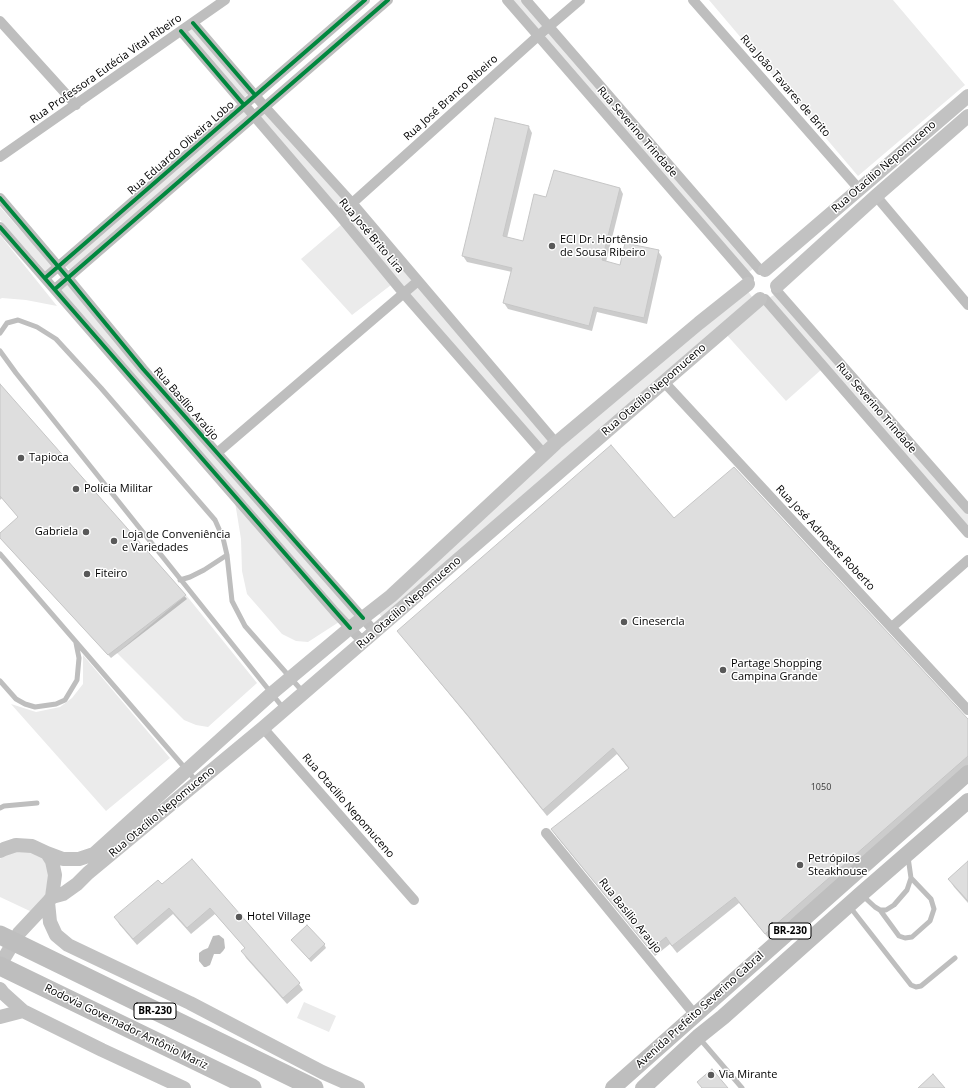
<!DOCTYPE html>
<html>
<head>
<meta charset="utf-8">
<style>
  body { margin:0 }
  canvas { display:block; background:#fff }
</style>
</head>
<body>
<canvas width="968" height="1088"></canvas>
<script>
const ctx = document.querySelector('canvas').getContext('2d');
ctx.lineJoin = 'round';
function fill(path, color) {
  ctx.fillStyle = color;
  ctx.fill(path, 'evenodd');
}
function shape(rows) {
  const path = new Path2D();
  for (const r of rows) {
    path.moveTo(r[0], r[1]);
    for (let i = 2; i < r.length; i += 2) path.lineTo(r[i], r[i + 1]);
  }
  return path;
}
function trace(path, color, width, dash) {
  ctx.strokeStyle = color;
  ctx.lineWidth = width;
  ctx.lineCap = dash ? 'butt' : 'round';
  ctx.setLineDash(dash || []);
  ctx.stroke(path);
}
function drawText(font, color, halo, rows, align = 'center') {
  ctx.font = font + ' "Open Sans",sans-serif';
  ctx.lineWidth = 3;
  ctx.setLineDash([]);
  ctx.textBaseline = 'middle';
  ctx.strokeStyle = halo;
  ctx.fillStyle = color;
  for (const [text, x, y, turn = 0] of rows) {
    ctx.save();
    ctx.translate(x, y);
    ctx.rotate((+turn || 0) * Math.PI / 180);
    ctx.textAlign = isNaN(turn) ? turn : align;
    if (halo) ctx.strokeText(text, 0, 0);
    ctx.fillText(text, 0, 0);
    ctx.restore();
  }
}
fill(shape([
  [509,0,522,0,543,26,537,32],
  [709,0,893,0,965,85,858,176],
  [194,27,249,93,244,98,188,32],
  [550,32,754,268,748,273,544,38],
  [243,109,250,116,71,271,64,265],
  [266,112,348,203,339,211,258,119],
  [355,206,414,281,404,290,343,215],
  [0,207,54,268,47,273,0,220],
  [342,224,391,285,352,315,301,259],
  [0,235,57,306,26,300,2,298,0,299],
  [67,281,358,617,350,625,59,289],
  [419,286,553,444,545,453,408,295],
  [746,288,752,297,384,620,377,611,565,444],
  [774,295,968,512,968,529,767,299],
  [761,300,822,369,786,401,725,333],
  [235,502,339,622,308,642,296,641,282,634,247,594,242,571,241,539],
  [186,595,257,683,208,727,196,725,184,720,117,653],
  [83,655,170,758,106,811,11,704,36,712,60,707,72,698,83,684],
  [21,850,34,851,45,859,51,870,47,896,32,912,0,897,0,859,3,855],
  [304,1002,336,1016,329,1032,297,1018]
]), '#ebebeb');
fill(shape([
  [219,935,224,939,225,948,223,951,220,954,214,954,210,965,206,967,204,967,199,961,199,953,203,950,208,948,213,936]
]), '#bdbdbd');
fill(shape([
  [529,127,532,133,507,238,524,242,547,199,620,188,623,194,606,262,621,266,658,251,662,257,647,324,597,312,592,331,508,309,504,303,512,272,467,262,463,256],
  [0,386,187,599,111,658,0,538,0,534,19,518,2,498,0,500],
  [674,520,968,721,968,766,770,940,739,903,677,953,670,944,655,956,557,837,553,830,629,769,617,754,547,816,474,724,403,638,399,631],
  [192,860,299,984,303,990,287,1004,246,958,243,952,246,949,215,914,191,934,173,914,137,945,119,924,116,917,162,886],
  [968,862,968,903,954,887,949,879],
  [292,940,324,944,326,948,311,962]
]), '#0003');
const building = shape([
  [495,118,529,126,503,236,523,241,534,194,546,197,554,170,620,188,602,260,620,265,625,243,659,250,644,318,594,307,589,326,503,303,512,268,462,256,495,118],
  [0,384,186,595,108,655,0,538,0,533,18,517,0,496,0,384],
  [611,445,674,518,734,467,968,719,968,756,765,934,735,897,672,946,666,937,650,950,551,829,629,768,613,748,543,810,469,717,397,631,611,445],
  [192,859,300,983,283,998,241,951,245,948,210,908,187,928,169,908,133,939,114,917,158,880,162,884,192,859],
  [968,861,968,901,948,879,968,861],
  [307,925,325,944,309,959,291,940,307,925],
  [712,1069,728,1088,702,1088,697,1082,712,1069],
  [933,1074,945,1088,918,1088,933,1074]
]);
fill(building, '#dedede');
trace(building, '#c6c6c6', 1);
trace(shape([
  [0,333,7,323,18,320,37,327,56,339,101,388,215,520,223,538,227,555,232,601,245,626,303,692],
  [0,351,16,373,284,709],
  [0,554,197,782],
  [180,580,190,577,204,570,227,555],
  [0,681,16,699,25,704,35,707,56,704,65,700,77,680,79,658,76,643],
  [0,808,4,806,37,803],
  [863,896,875,907,880,910,886,910,894,905,907,890,911,878,908,857],
  [850,907,911,985,916,987,921,986,955,958],
  [880,910,899,936,905,938,912,937,930,921,934,909,931,899,911,878],
  [700,1039,742,1088]
]), '#bebebe', 5);
trace(shape([
  [507,0,749,279],
  [526,0,760,270],
  [693,0,859,189],
  [0,21,76,105],
  [193,23,265,107,353,204,556,443],
  [181,31,339,215,404,294,544,454],
  [0,157,225,0],
  [876,196,968,305],
  [0,198,68,278,143,369,375,632],
  [339,215,538,36,580,0],
  [0,227,335,612,363,642],
  [45,278,365,0],
  [55,289,388,0],
  [776,290,968,509],
  [765,299,968,533],
  [664,382,968,710],
  [217,453,418,281],
  [892,627,968,560],
  [263,728,414,900],
  [546,833,695,1015]
]), '#bebebe', 10);
trace(shape([
  [765,270,968,96],
  [777,286,876,196,968,116],
  [0,851,4,849,16,845,32,846,47,853,52,861,55,875,52,897,48,902,19,933,0,965],
  [47,853,63,859,79,859,94,854,271,694,350,628,391,596,556,443,699,323,748,284],
  [52,897,63,894,77,884,88,873,263,728,760,299],
  [48,902,50,922,56,935,68,945,190,1003,322,1072,358,1088],
  [0,989,3,993,23,1011,102,1050,184,1088],
  [0,1017,23,1011]
]), '#c2c2c2', 14);
trace(shape([
  [613,1088,968,773],
  [643,1088,698,1037,723,1017,861,894,968,801]
]), '#bebebe', 16);
trace(shape([
  [0,935,314,1088],
  [0,966,252,1088]
]), '#bebebe', 19);
trace(shape([
  [193,23,255,95],
  [181,31,244,105],
  [0,198,68,278,143,369,363,618],
  [0,227,350,628],
  [45,278,365,0],
  [55,289,388,0]
]), '#00873e', 4);
for (const [x, y, r, color] of [
  [552,246,4,"#595959"],
  [21,458,4,"#595959"],
  [76,489,4,"#595959"],
  [86,532,4,"#595959"],
  [114,541,4,"#595959"],
  [87,574,4,"#595959"],
  [624,622,4,"#595959"],
  [723,670,4,"#595959"],
  [800,865,4,"#595959"],
  [239,917,4,"#595959"],
  [711,1075,4,"#595959"]
]) {
  const dot = new Path2D();
  dot.arc(x, y, r, 0, 2 * Math.PI);
  ctx.fillStyle = color;
  ctx.fill(dot);
  trace(dot, '#fff', 1.5);
}
drawText('9px', '#383838', null, [
  ["1050",821,787]
]);
for (const [x, y, w] of [
  [790,931,42],
  [155,1011,42]
]) {
  const box = new Path2D();
  box.roundRect(x - w / 2, y - 8, w, 16, 3);
  ctx.fillStyle = '#fff';
  ctx.fill(box);
  trace(box, '#000', 1);
}
drawText('bold 10px', '#000', null, [
  ["BR-230",790,931],
  ["BR-230",155,1011]
]);
drawText('11px', '#000', '#fff', [
  ["Rua Professora Eutécia Vital Ribeiro",106,69,-35],
  ["Rua João Tavares de Brito",785,86,49],
  ["Rua José Branco Ribeiro",451,98,-42],
  ["Rua Severino Trindade",637,132,49],
  ["Rua Eduardo Oliveira Lobo",181,148,-41],
  ["Rua Otacílio Nepomuceno",884,167,-41],
  ["Rua José Brito Lira",371,236,50],
  ["Rua Otacílio Nepomuceno",654,390,-41],
  ["Rua Basílio Araújo",186,404,49],
  ["Rua Severino Trindade",876,408,49],
  ["Rua José Adnoeste Roberto",825,538,47],
  ["Rua Otacílio Nepomuceno",409,603,-41],
  ["Rua Otacilio Nepomuceno",348,806,49],
  ["Rua Otacílio Nepomuceno",162,812,-40],
  ["Rua Basilio Araujo",630,916,51],
  ["Avenida Prefeito Severino Cabral",700,1010,-42],
  ["Rodovia Governador Antônio Mariz",126,1027,26]
]);
drawText('11px', '#000', '#fff', [
  ["ECI Dr. Hortênsio",560,240],
  ["de Sousa Ribeiro",560,253],
  ["Tapioca",29,458],
  ["Polícia Militar",84,489],
  ["Gabriela",78,532,"right"],
  ["Loja de Conveniência",122,535],
  ["e Variedades",122,548],
  ["Fiteiro",95,574],
  ["Cinesercla",632,622],
  ["Partage Shopping",731,664],
  ["Campina Grande",731,677],
  ["Petrópilos",808,859],
  ["Steakhouse",808,872],
  ["Hotel Village",247,917],
  ["Via Mirante",719,1075]
], 'left');
</script>
</body>
</html>
